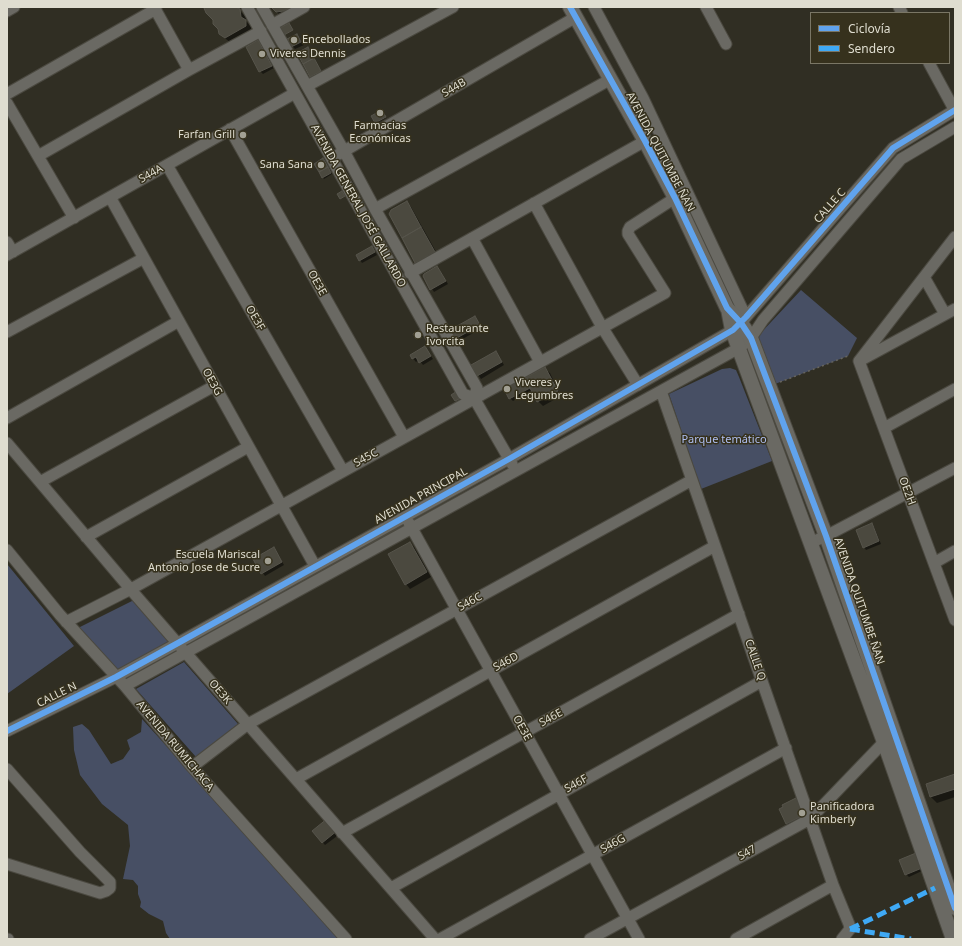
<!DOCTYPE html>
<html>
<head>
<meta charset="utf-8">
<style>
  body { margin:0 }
  #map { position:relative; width:962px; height:946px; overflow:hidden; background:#302e23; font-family:"Noto Sans",sans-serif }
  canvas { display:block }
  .frame { position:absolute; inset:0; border:8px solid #dfddd0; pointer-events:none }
  .legend { position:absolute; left:810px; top:12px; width:140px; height:52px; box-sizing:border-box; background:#36311d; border:1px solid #7a7665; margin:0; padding:5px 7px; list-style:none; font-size:12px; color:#dfddd0 }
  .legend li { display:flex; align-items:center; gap:8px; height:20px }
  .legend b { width:20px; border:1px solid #7a7665 }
</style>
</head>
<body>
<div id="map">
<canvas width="962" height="946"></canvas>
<div class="frame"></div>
<ul class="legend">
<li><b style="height:5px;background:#60a3ed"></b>Ciclovía</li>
<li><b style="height:5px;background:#3fa9f5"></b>Sendero</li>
</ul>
</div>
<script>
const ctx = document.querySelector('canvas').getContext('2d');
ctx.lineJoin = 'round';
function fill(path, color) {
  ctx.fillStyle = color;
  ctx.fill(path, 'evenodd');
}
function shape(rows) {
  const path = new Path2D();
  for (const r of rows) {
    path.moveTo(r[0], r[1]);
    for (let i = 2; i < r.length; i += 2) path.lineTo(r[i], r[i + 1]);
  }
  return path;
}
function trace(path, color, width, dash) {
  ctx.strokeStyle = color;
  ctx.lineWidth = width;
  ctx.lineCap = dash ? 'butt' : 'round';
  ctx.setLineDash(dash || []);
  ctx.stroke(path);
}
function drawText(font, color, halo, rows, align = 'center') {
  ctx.font = font + ' "Noto Sans",sans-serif';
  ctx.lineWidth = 3;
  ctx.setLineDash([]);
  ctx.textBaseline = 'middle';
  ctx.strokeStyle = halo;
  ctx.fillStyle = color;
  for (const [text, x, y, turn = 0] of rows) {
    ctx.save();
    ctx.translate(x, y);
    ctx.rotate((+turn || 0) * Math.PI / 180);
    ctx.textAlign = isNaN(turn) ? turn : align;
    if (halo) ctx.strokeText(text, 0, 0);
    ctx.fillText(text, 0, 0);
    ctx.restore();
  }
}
fill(shape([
  [801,290,857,338,848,356,775,384,757,337],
  [730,368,736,370,739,377,772,461,701,489,669,394,722,369],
  [7,564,74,646,7,694],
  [138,598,178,643,116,677,74,630],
  [184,662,238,724,196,757,136,689],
  [142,719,265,855,339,939,170,939,166,933,163,921,149,914,140,907,141,902,138,894,138,886,133,880,123,879,130,846,128,825,102,804,80,775,74,750,73,727,82,724,89,730,111,764,123,759,130,749,127,740,141,732]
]), '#474f64');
fill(shape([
  [207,7,239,7,240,11,246,17,246,21,251,27,251,33,232,44,220,34,219,29],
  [272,7,298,7,281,16],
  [297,35,304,45,295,49,288,40],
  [258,41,261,44,274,68,263,74,260,71],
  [307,48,323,74,314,79,311,76],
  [383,112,386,118,377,123,376,122],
  [323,160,332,174,324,179,315,164],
  [406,202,411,207,439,257,421,267,416,262,390,215],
  [372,248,377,255,362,263,360,260],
  [437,267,448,284,434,292,424,276],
  [475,317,482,328,459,341,451,330],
  [421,333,423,336,418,340,415,335],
  [425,348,433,359,423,365,419,360,416,362,411,356],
  [496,352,504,365,481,379,472,365],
  [545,369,550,373,561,396,543,406,538,401,533,390,513,401,510,398],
  [872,524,874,527,881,544,866,550,864,547],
  [409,543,414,547,431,577,410,589,406,584],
  [274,548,284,565,265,576,254,560],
  [955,775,955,797,937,803,931,797,927,785],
  [806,803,813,819,793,830,786,823],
  [328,819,340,834,325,845,313,831],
  [919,857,924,870,909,877,906,874]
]), '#0007');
const building = shape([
  [206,7,236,7,240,9,241,17,246,20,246,26,225,38,219,34,218,29,213,24,213,20,206,13,204,8,206,7],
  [271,7,291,7,284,11,276,12,271,7],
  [289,23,293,30,284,35,280,28,289,23],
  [297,34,301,42,291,47,287,39,297,34],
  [258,40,272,66,259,72,246,47,258,40],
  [308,47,314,58,303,64,297,53,308,47],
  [314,58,321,71,310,77,303,64,314,58],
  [382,110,386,117,375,123,371,116,382,110],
  [323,158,328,167,319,172,314,164,323,158],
  [328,167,331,173,322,178,319,172,328,167],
  [342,191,345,196,340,199,337,194,342,191],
  [407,201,421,227,402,238,389,214,391,210,407,201],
  [421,227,435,252,415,263,402,238,421,227],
  [372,246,375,252,359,261,356,255,372,246],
  [437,266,446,281,430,290,423,276,424,274,437,266],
  [475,316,480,325,455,339,450,330,475,316],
  [420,330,423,335,416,339,413,334,420,330],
  [425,346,431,356,419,363,416,357,412,359,410,355,425,346],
  [496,351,502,362,477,376,471,365,496,351],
  [545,367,558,391,537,402,525,378,545,367],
  [525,378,530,388,509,399,504,389,525,378],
  [457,391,459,396,459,399,455,401,451,395,457,391],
  [872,523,879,541,863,548,856,530,872,523],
  [410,542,427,572,405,585,388,554,410,542],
  [274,547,282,562,261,574,253,559,274,547],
  [955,774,955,789,930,797,926,784,955,774],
  [800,796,808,813,786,824,779,809,783,807,782,805,800,796],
  [328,818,338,830,322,843,312,831,328,818],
  [916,853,922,868,905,875,899,860,916,853]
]);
fill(building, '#4b493f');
trace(building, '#56544b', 1);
const minor = shape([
  [154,7,189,70],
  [247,7,463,394,474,398,512,464],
  [262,7,344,151,375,209,477,388,474,398],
  [594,7,643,98,746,317],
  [706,7,726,44],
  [899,7,902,13],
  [7,11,14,7],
  [272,25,304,7],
  [929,63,955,111],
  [307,86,453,7],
  [7,94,156,9],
  [7,103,74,218],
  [230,129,404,437],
  [339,154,576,17],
  [38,156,189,70,261,31],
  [167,165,343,471],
  [110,197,315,566],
  [534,203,602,327,638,385],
  [375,209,611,79],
  [472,238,540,362],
  [7,242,13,252],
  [7,255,295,93],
  [410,273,645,141],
  [924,277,945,314],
  [7,332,144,258],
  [863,359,955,309],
  [859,361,955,620],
  [859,361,955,237],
  [661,391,833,885,849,924,850,929,842,939],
  [7,418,179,321],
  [884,428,955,389],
  [7,443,138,598,435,939],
  [40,482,214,386],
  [409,523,639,939],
  [86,537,248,447],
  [810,543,826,536,955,468],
  [7,550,60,615,125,686,192,767,346,939],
  [934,563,955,551],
  [66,622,131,589,665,293,628,234,628,231,630,227,675,198],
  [125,686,739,348,751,338,763,320,901,159,955,127],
  [7,731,116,677,178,643,509,459,733,330,746,317,893,148,955,110],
  [192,767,248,724,692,480],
  [7,769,80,852,110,882,110,888,106,891,100,893,7,864],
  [296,779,715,546],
  [342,833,739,614],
  [391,888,762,681],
  [7,939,8,939],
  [440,939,786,748],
  [590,939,810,819,884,742],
  [736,939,833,885]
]);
const tertiary = shape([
  [570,7,645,141,675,198,727,308,741,323,751,338,826,536,955,908],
  [728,309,732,330,884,742,953,939]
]);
trace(minor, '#4b4940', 13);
trace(tertiary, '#4b4940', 16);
trace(shape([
  [780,382,848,356,850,357]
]), '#66645e', 1.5, [2, 3]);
trace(minor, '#6a6963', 11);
trace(tertiary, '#6a6963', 14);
trace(shape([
  [850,929,935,888],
  [850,929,911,939]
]), '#3fa9f5', 5, [10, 5]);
trace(shape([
  [570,7,645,141,675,198,727,308,741,323,751,338,826,536,955,908],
  [7,731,116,677,178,643,509,459,733,330,746,317,893,148,955,110]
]), '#60a3ed', 6);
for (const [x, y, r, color] of [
  [294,40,4,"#a2a093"],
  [262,54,4,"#a2a093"],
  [380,113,4,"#a2a093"],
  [243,135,4,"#a2a093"],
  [321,165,4,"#a2a093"],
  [418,335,4,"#a2a093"],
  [507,389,4,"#a2a093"],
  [268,561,4,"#a2a093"],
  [802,813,4,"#a2a093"]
]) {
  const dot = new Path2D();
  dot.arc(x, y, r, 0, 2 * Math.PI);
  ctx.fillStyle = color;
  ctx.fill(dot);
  trace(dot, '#36311d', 1.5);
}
drawText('11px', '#dfddd0', '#36311d', [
  ["Encebollados",302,40],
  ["Viveres Dennis",270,54],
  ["Farmacias",380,126,"center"],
  ["Económicas",380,139,"center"],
  ["Farfan Grill",235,135,"right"],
  ["Sana Sana",313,165,"right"],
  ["Restaurante",426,329],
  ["Ivorcita",426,342],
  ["Viveres y",515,383],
  ["Legumbres",515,396],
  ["Escuela Mariscal",260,555,"right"],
  ["Antonio Jose de Sucre",260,568,"right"],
  ["Panificadora",810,807],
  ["Kimberly",810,820]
], 'left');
drawText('11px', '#dfddd0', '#36311d', [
  ["S44B",454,88,-30],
  ["AVENIDA QUITUMBE ÑAN",660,152,62],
  ["S44A",151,174,-29],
  ["AVENIDA GENERAL JOSÉ GALLARDO",358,206,61],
  ["CALLE C",830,206,-49],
  ["OE3E",317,283,61],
  ["OE3F",255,318,60],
  ["OE3G",212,382,61],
  ["S45C",366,458,-29],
  ["OE2H",907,491,70],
  ["AVENIDA PRINCIPAL",421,496,-29],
  ["AVENIDA QUITUMBE ÑAN",859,601,71],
  ["S46C",470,602,-29],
  ["CALLE Q",755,660,71],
  ["S46D",506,662,-29],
  ["OE3K",220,692,49],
  ["CALLE N",57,695,-26],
  ["S46E",551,718,-29],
  ["OE3E",522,728,61],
  ["AVENIDA RUMICHACA",175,746,50],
  ["S46F",576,784,-29],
  ["S46G",613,844,-29],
  ["S47",747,853,-29]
]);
drawText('11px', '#afbff2', '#36311d', [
  ["Parque temático",724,440]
]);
</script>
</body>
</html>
